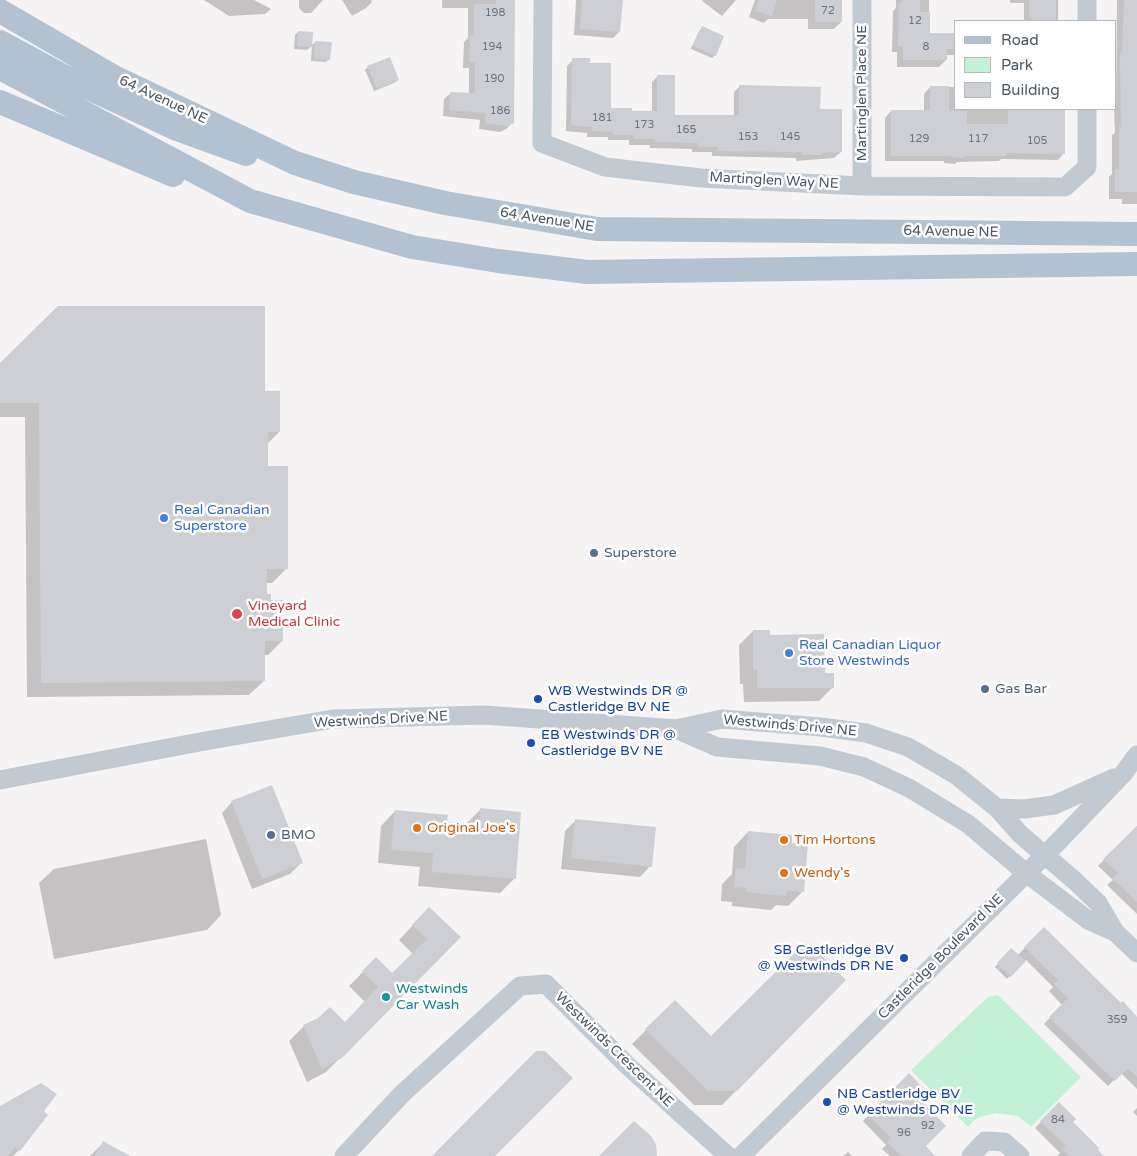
<!DOCTYPE html>
<html>
<head>
<meta charset="utf-8">
<style>
  body { margin:0 }
  #map { position:relative; width:1137px; height:1156px; overflow:hidden; background:#f5f3f3; font-family:"Varela Round",sans-serif }
  canvas { display:block }
  .legend { position:absolute; left:954px; top:20px; width:162px; height:90px; box-sizing:border-box; background:#fff; border:1px solid #b7bbc0; margin:0; padding:6px 9px; list-style:none; font-size:15px; color:#4a5661 }
  .legend li { display:flex; align-items:center; gap:10px; height:25px }
  .legend b { width:25px; border:1px solid #b7bbc0 }
</style>
</head>
<body>
<div id="map">
<canvas width="1137" height="1156"></canvas>
<ul class="legend">
<li><b style="height:6px;background:#b3c2d1"></b>Road</li>
<li><b style="height:14px;background:#c3f1d5"></b>Park</li>
<li><b style="height:14px;background:#cdcfd5"></b>Building</li>
</ul>
</div>
<script>
const ctx = document.querySelector('canvas').getContext('2d');
ctx.lineJoin = 'round';
function fill(path, color) {
  ctx.fillStyle = color;
  ctx.fill(path, 'evenodd');
}
function shape(rows) {
  const path = new Path2D();
  for (const r of rows) {
    path.moveTo(r[0], r[1]);
    for (let i = 2; i < r.length; i += 2) path.lineTo(r[i], r[i + 1]);
  }
  return path;
}
function trace(path, color, width, dash) {
  ctx.strokeStyle = color;
  ctx.lineWidth = width;
  ctx.lineCap = dash ? 'butt' : 'round';
  ctx.setLineDash(dash || []);
  ctx.stroke(path);
}
function drawText(font, color, halo, rows, align = 'center') {
  ctx.font = font + ' "Varela Round",sans-serif';
  ctx.lineWidth = 5;
  ctx.setLineDash([]);
  ctx.textBaseline = 'middle';
  ctx.strokeStyle = halo;
  ctx.fillStyle = color;
  for (const [text, x, y, turn = 0] of rows) {
    ctx.save();
    ctx.translate(x, y);
    ctx.rotate((+turn || 0) * Math.PI / 180);
    ctx.textAlign = isNaN(turn) ? turn : align;
    if (halo) ctx.strokeText(text, 0, 0);
    ctx.fillText(text, 0, 0);
    ctx.restore();
  }
}
fill(shape([
  [998,995,1081,1077,1031,1127,1018,1116,996,1113,980,1117,973,1121,968,1127,911,1070,988,997]
]), '#c3f1d5');
fill(shape([
  [204,0,254,0,271,9,265,14,229,16],
  [299,0,298,0,323,0,311,13,304,13,299,8],
  [342,0,371,0,372,2,366,8,352,16],
  [442,0,513,0,513,122,506,129,500,132,479,129,480,120,443,116,444,99,451,93,469,94,469,68,463,68,464,42,468,38,468,8,442,8],
  [576,0,622,0,619,32,613,38,574,35],
  [703,0,736,0,722,16,702,1],
  [755,0,841,0,841,22,834,29,808,29,808,19,768,19,764,23,749,17],
  [896,0,929,0,929,34,956,34,956,55,946,55,946,60,939,67,897,67,897,52,892,52,893,11,896,8],
  [1010,0,1058,0,1058,21,1024,21,1024,3,1010,3],
  [1117,0,1137,0,1137,204,1122,204,1122,199,1109,199,1109,177,1112,174,1112,135,1115,133,1114,109,1116,109],
  [702,28,715,55,712,58,691,49,699,31],
  [298,32,311,47,307,50,294,49,295,35],
  [316,42,329,59,326,62,311,61,312,45],
  [573,60,589,64,610,109,631,113,652,113,652,82,658,76,674,116,734,116,734,92,740,86,819,110,841,152,834,158,796,161,796,158,712,156,712,152,692,152,692,149,650,148,650,145,629,145,629,140,608,140,608,137,587,137,587,133,566,131,567,66],
  [368,67,398,80,394,83,374,91,365,70],
  [930,87,956,87,956,109,1064,110,1064,153,1058,160,1001,159,999,161,957,162,955,164,944,163,944,161,885,161,885,118,891,111,924,111,924,94],
  [0,365,263,392,279,432,267,444,267,467,286,569,272,583,265,583,265,595,270,602,282,641,268,655,263,655,264,681,249,695,27,697,25,417,0,417],
  [753,631,769,636,823,674,833,687,819,701,744,702,743,684,740,684,739,645],
  [232,802,301,863,290,874,252,889,222,813],
  [480,810,514,879,500,893,418,886,420,867,378,863,381,826,395,811,446,824,466,824],
  [576,820,650,866,640,877,561,869,565,831],
  [1137,826,1137,914,1107,885,1113,880,1098,866],
  [748,832,791,844,802,892,788,906,776,905,771,910,732,906,732,902,721,901,722,884,732,874,734,847],
  [206,839,221,915,207,930,54,959,39,883,54,869],
  [415,923,460,937,326,1072,307,1082,289,1041,304,1026,345,1023,365,1002,349,986,376,959,392,974,413,954,399,940],
  [1044,928,1137,1022,1137,1089,1121,1073,1108,1086,1044,1024,1062,1005,1049,991,1053,987,1026,960,1007,979,995,967,1011,949,1018,955],
  [845,980,722,1105,694,1105,632,1044,675,1001,711,1038],
  [909,1075,924,1146,924,1156,890,1156,882,1149,886,1145,863,1121],
  [1059,1104,1071,1122,1102,1156,1057,1156,1060,1153,1035,1128],
  [0,1108,42,1111,19,1150,13,1156,0,1156],
  [1137,1108,1137,1116,1133,1112],
  [103,1143,117,1156,90,1156],
  [848,1152,852,1156,843,1156]
]), '#0003');
fill(shape([
  [496,0,515,0,514,123,507,126,485,123,486,113,449,110,450,92,475,93,475,62,469,62,470,35,474,35,474,4,496,4],
  [582,0,623,0,620,32,580,29],
  [759,0,777,0,772,16,755,11],
  [815,0,842,0,842,22,815,22],
  [902,0,920,0,920,12,930,12,930,33,956,33,956,49,947,49,947,60,903,60,903,46,898,46,899,3,902,3],
  [1029,0,1056,0,1056,21,1032,21,1032,18,1029,18],
  [1124,0,1137,0,1137,192,1115,192,1115,169,1119,169,1119,127,1121,127,1120,53,1122,53],
  [702,26,724,36,716,56,693,46],
  [298,31,313,32,312,47,297,46],
  [315,41,332,42,330,60,314,58],
  [390,57,399,80,377,89,367,66],
  [572,58,590,58,590,63,611,63,611,108,632,108,632,111,657,111,657,75,675,75,675,115,739,115,739,85,821,87,820,109,842,109,842,152,821,153,821,155,802,155,802,152,718,151,718,147,701,147,698,146,698,143,655,142,655,139,634,139,634,135,613,135,613,132,592,131,592,127,571,125],
  [930,86,949,86,949,111,967,111,967,124,1008,124,1008,109,1065,109,1065,154,1006,153,1006,156,965,156,962,158,950,157,950,156,891,156,891,110,930,110],
  [58,306,265,306,265,391,280,391,280,432,268,432,268,466,288,466,288,569,267,569,267,594,271,594,271,600,283,600,283,641,265,641,265,681,41,683,39,403,0,403,0,363],
  [753,630,770,630,770,635,824,634,825,673,834,673,834,688,757,688,757,670,753,670],
  [272,785,303,863,262,879,231,801],
  [480,808,521,812,516,879,432,872,433,853,391,850,395,810,448,815,447,822,479,825],
  [575,819,656,827,652,867,571,858],
  [1137,826,1137,902,1112,878,1118,873,1103,859],
  [748,831,792,835,792,843,808,844,804,892,787,891,786,896,746,892,746,888,734,887,736,868,745,869],
  [429,907,461,937,342,1058,322,1069,303,1025,318,1018,330,1007,345,1022,378,987,362,971,376,957,392,973,427,939,412,925],
  [1044,927,1121,1003,1123,1001,1137,1017,1137,1077,1128,1068,1115,1081,1049,1017,1068,998,1054,984,1058,980,1024,947],
  [800,948,814,948,846,980,737,1091,708,1091,645,1029,675,1000,711,1036],
  [1011,948,1026,961,1011,977,997,963],
  [536,1051,545,1051,573,1078,495,1156,432,1156],
  [909,1073,923,1088,916,1095,946,1126,926,1146,935,1156,901,1156,887,1142,891,1138,868,1115],
  [41,1083,57,1094,44,1111,48,1115,20,1151,15,1147,8,1156,0,1156,0,1106],
  [1059,1102,1076,1119,1073,1122,1099,1148,1098,1150,1104,1156,1069,1156,1062,1149,1066,1146,1040,1121],
  [634,1121,651,1136,656,1144,657,1156,599,1156],
  [103,1141,130,1156,95,1156]
]), '#cdcfd5');
trace(shape([
  [543,0,542,143,605,167,701,178,862,186,1065,187,1087,167,1087,109],
  [862,0,862,186],
  [1087,21,1087,0],
  [676,729,717,747,820,756,864,767,909,788,968,824,1026,873,1088,920,1115,932],
  [0,780,205,741,333,719,484,715,676,729,722,719,821,727,866,733,908,747,956,775,997,808,1020,834,1074,880,1098,903,1115,932,1137,953],
  [997,808,1024,809,1054,805,1114,778],
  [344,1156,402,1094,520,986,546,984,628,1066,728,1156],
  [741,1156,1057,843,1123,774,1137,755],
  [971,1156,985,1141,1004,1142,1020,1156]
]), '#c1cad2', 19);
trace(shape([
  [0,11,112,76,295,163,354,182,445,203,597,229,1137,234],
  [0,42,63,76,177,129,246,154],
  [0,68,250,201,412,247,498,261,587,272,1137,264],
  [0,102,173,175]
]), '#b3c2d1', 24);
for (const [x, y, r, color] of [
  [164,518,5,"#3f7fe0"],
  [594,553,5,"#5c6f8a"],
  [237,614,6,"#e0444e"],
  [789,653,5,"#3f7fe0"],
  [985,689,5,"#5c6f8a"],
  [538,699,5,"#1a4fb4"],
  [531,743,5,"#1a4fb4"],
  [417,828,5,"#e8710a"],
  [271,835,5,"#5c6f8a"],
  [784,840,5,"#e8710a"],
  [784,873,5,"#e8710a"],
  [904,958,5,"#1a4fb4"],
  [386,997,5,"#0f9aa8"],
  [827,1102,5,"#1a4fb4"]
]) {
  const dot = new Path2D();
  dot.arc(x, y, r, 0, 2 * Math.PI);
  ctx.fillStyle = color;
  ctx.fill(dot);
  trace(dot, '#fff', 2);
}
drawText('11px', '#6b747e', null, [
  ["72",828,11],
  ["198",495,13],
  ["12",915,21],
  ["194",492,47],
  ["8",926,47],
  ["190",494,79],
  ["186",500,111],
  ["181",602,118],
  ["173",644,125],
  ["165",686,130],
  ["153",748,137],
  ["145",790,137],
  ["129",919,139],
  ["117",978,139],
  ["105",1037,141],
  ["359",1117,1020],
  ["84",1058,1120],
  ["92",928,1126],
  ["96",904,1133]
]);
drawText('14px', '#4a5661', '#fff', [
  ["Martinglen Place NE",862,93,-90],
  ["64 Avenue NE",163,100,25],
  ["Martinglen Way NE",774,181,3],
  ["64 Avenue NE",547,220,9],
  ["64 Avenue NE",951,232,1],
  ["Westwinds Drive NE",381,720,-3],
  ["Westwinds Drive NE",790,726,5],
  ["Castleridge Boulevard NE",941,957,-45],
  ["Westwinds Crescent NE",614,1050,44]
]);
drawText('14px', '#366cbe', '#fff', [
  ["Real Canadian",174,510],
  ["Superstore",174,526],
  ["Real Canadian Liquor",799,645],
  ["Store Westwinds",799,661]
], 'left');
drawText('14px', '#4e5e75', '#fff', [
  ["Superstore",604,553],
  ["Gas Bar",995,689],
  ["BMO",281,835]
], 'left');
drawText('14px', '#be3a42', '#fff', [
  ["Vineyard",248,606],
  ["Medical Clinic",248,622]
], 'left');
drawText('14px', '#164399', '#fff', [
  ["WB Westwinds DR @",548,691],
  ["Castleridge BV NE",548,707],
  ["EB Westwinds DR @",541,735],
  ["Castleridge BV NE",541,751],
  ["SB Castleridge BV",894,950,"right"],
  ["@ Westwinds DR NE",894,966,"right"],
  ["NB Castleridge BV",837,1094],
  ["@ Westwinds DR NE",837,1110]
], 'left');
drawText('14px', '#c56008', '#fff', [
  ["Original Joe's",427,828],
  ["Tim Hortons",794,840],
  ["Wendy's",794,873]
], 'left');
drawText('14px', '#0d838f', '#fff', [
  ["Westwinds",396,989],
  ["Car Wash",396,1005]
], 'left');
</script>
</body>
</html>
